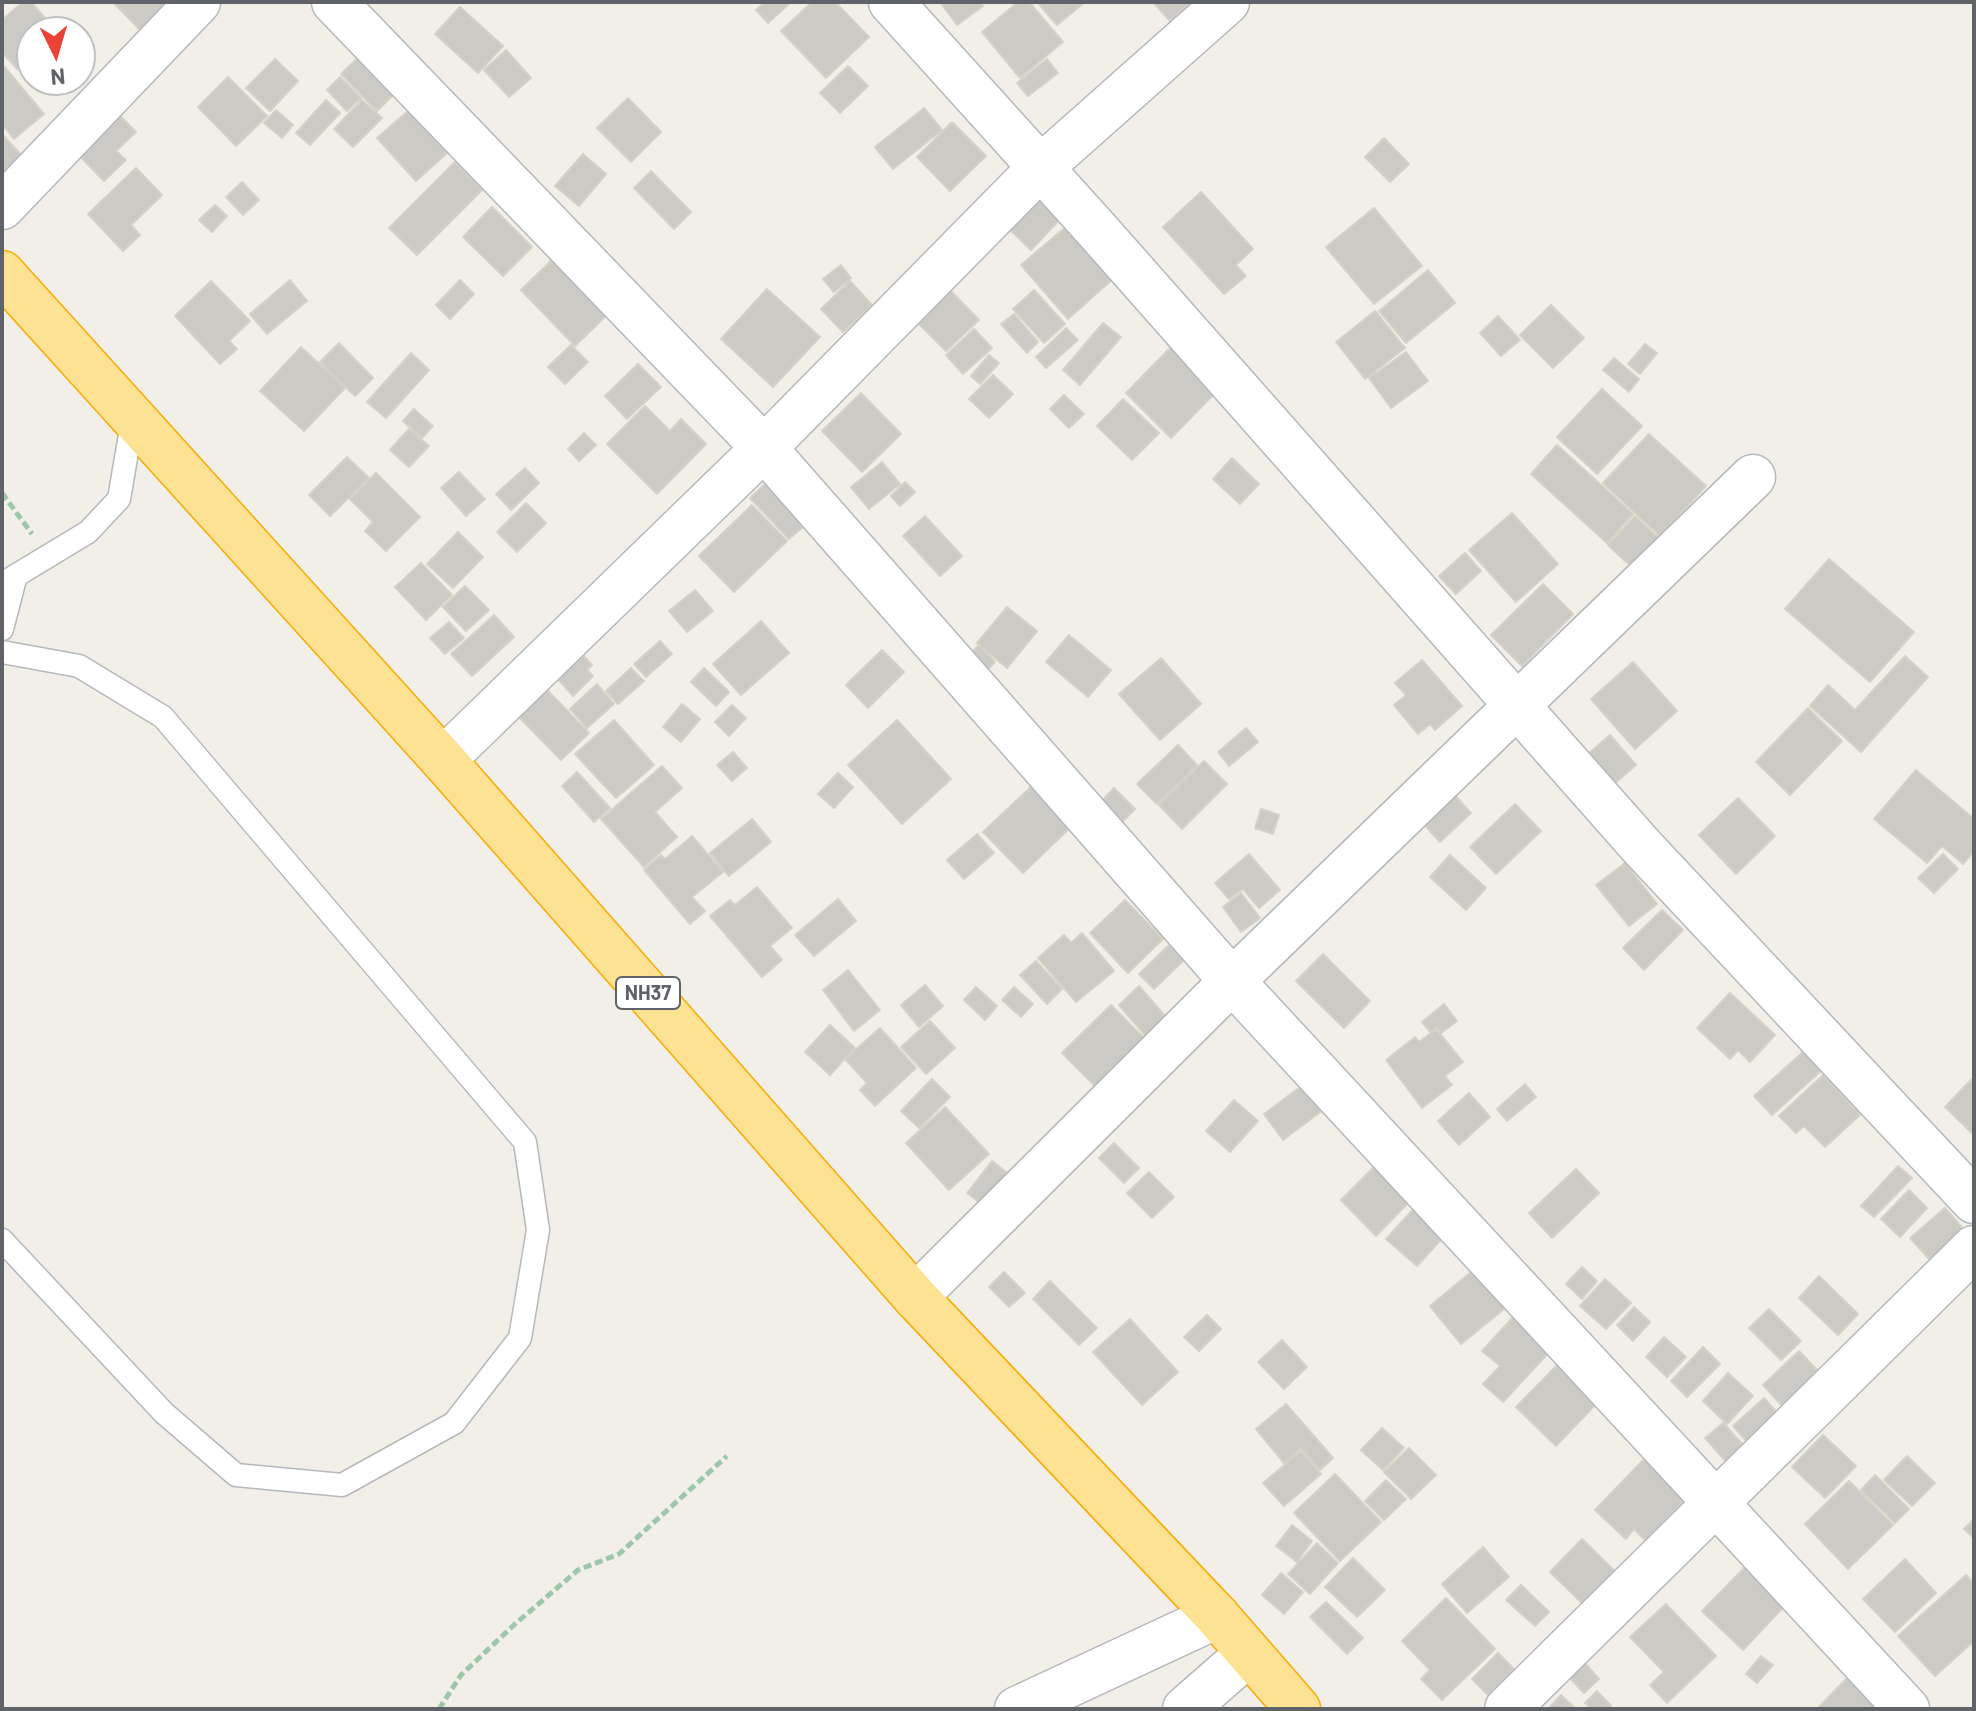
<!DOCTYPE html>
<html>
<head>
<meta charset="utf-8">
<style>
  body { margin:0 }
  #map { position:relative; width:1976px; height:1711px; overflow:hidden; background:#f1efe8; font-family:Barlow,sans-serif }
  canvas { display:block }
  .frame { position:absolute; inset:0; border:4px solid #5f6368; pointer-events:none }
  .north { position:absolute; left:16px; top:16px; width:80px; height:80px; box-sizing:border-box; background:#fff; border:2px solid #bfc1c3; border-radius:50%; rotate:175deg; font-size:22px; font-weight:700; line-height:32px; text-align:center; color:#5f6368 }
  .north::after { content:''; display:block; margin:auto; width:28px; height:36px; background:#ea4335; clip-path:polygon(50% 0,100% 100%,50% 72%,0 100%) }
</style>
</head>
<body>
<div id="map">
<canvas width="1976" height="1711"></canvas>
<div class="frame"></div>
<div class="north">N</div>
</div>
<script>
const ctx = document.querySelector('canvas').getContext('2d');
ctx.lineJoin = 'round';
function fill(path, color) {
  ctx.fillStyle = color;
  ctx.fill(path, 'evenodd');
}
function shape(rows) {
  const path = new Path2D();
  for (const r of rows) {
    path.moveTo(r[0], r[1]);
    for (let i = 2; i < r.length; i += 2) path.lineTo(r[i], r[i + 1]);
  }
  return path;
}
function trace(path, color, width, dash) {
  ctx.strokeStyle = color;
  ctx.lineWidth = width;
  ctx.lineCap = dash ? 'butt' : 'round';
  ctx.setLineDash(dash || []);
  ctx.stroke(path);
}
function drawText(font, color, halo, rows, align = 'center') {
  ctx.font = font + ' Barlow,sans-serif';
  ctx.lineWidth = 6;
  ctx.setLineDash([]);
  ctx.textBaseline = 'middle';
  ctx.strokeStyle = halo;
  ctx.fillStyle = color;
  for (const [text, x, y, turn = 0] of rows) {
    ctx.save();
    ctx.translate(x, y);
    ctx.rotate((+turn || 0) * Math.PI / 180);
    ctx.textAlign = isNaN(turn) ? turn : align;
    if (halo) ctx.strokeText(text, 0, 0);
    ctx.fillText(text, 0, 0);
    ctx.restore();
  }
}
const building = shape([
  [23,2,31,2,57,32,32,32,32,56,17,69,2,52,2,20,23,2],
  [113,2,169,2,140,30,113,2],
  [765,2,791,2,768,23,756,10,765,2],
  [812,2,835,2,869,37,826,78,781,31,812,2],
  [940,2,980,2,983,6,957,25,940,2],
  [1018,2,1029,2,1063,42,1020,78,982,32,1018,2],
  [1037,2,1083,2,1084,3,1057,25,1037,2],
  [1153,2,1190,2,1170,21,1153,2],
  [460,7,503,46,478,73,435,34,460,7],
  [506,50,531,78,509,97,484,70,506,50],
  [364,52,400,88,377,111,341,74,364,52],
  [275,59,298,81,270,111,246,88,275,59],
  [1047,59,1058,73,1028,96,1017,83,1047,59],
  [2,64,44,114,14,139,2,124,2,64],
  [848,66,868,86,840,113,820,93,848,66],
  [228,77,267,116,236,146,198,107,228,77],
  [340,77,361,98,347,111,327,90,340,77],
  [628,98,661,132,631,162,597,128,628,98],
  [326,100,340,113,310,145,296,133,326,100],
  [362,100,382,118,353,147,334,129,362,100],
  [924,108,942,130,893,169,875,147,924,108],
  [114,110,136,132,116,151,126,160,104,181,73,149,114,110],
  [276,110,293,125,282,138,264,123,276,110],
  [408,111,447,153,416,181,377,138,408,111],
  [952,122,986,156,950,191,917,157,952,122],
  [2,134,24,158,6,174,2,170,2,134],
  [1384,138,1409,164,1390,182,1365,157,1384,138],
  [583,154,606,174,579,206,555,186,583,154],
  [455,162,482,190,417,255,389,228,455,162],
  [136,168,162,195,131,225,140,235,123,251,88,214,136,168],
  [651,171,691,212,674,229,634,188,651,171],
  [242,182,259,200,243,215,226,197,242,182],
  [1035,190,1062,217,1031,250,1003,223,1035,190],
  [1201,192,1253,249,1236,265,1246,276,1224,294,1163,227,1201,192],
  [215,205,227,216,212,232,199,220,215,205],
  [492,207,532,247,503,276,463,237,492,207],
  [1374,208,1422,266,1374,304,1326,247,1374,208],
  [1068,225,1114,278,1068,319,1021,265,1068,225],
  [554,258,609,313,575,346,521,290,554,258],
  [841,265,851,278,834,292,823,279,841,265],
  [1428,270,1455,303,1406,343,1379,311,1428,270],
  [290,280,307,301,267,334,250,314,290,280],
  [460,280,474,294,450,319,436,305,460,280],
  [211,281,250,321,229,341,237,349,220,364,175,316,211,281],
  [850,281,872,305,843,332,821,309,850,281],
  [947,287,979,320,946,351,914,319,947,287],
  [767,289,820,337,773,387,721,339,767,289],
  [1034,290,1065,324,1044,343,1013,309,1034,290],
  [1551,305,1584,338,1553,368,1520,335,1551,305],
  [1375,311,1405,348,1365,379,1336,342,1375,311],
  [1014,314,1038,342,1027,353,1001,324,1014,314],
  [1498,316,1520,340,1501,356,1480,333,1498,316],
  [1103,323,1121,337,1080,385,1063,370,1103,323],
  [1066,328,1078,340,1046,368,1036,357,1066,328],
  [974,329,992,348,963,374,946,355,974,329],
  [339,343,373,378,355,396,320,362,339,343],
  [1645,344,1657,353,1640,374,1628,364,1645,344],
  [571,345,588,362,565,384,548,367,571,345],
  [301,347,345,388,304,431,260,391,301,347],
  [1171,347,1216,392,1171,438,1126,393,1171,347],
  [1406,352,1428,381,1391,408,1369,378,1406,352],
  [411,353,429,370,386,418,367,402,411,353],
  [989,355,999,363,980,384,971,376,989,355],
  [1614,358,1639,379,1629,392,1603,370,1614,358],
  [638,364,661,387,627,419,605,396,638,364],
  [993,375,1013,394,989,418,969,399,993,375],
  [1602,389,1642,426,1597,474,1557,437,1602,389],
  [861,393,901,434,862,472,822,431,861,393],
  [1064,395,1084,414,1069,428,1050,409,1064,395],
  [1123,399,1159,433,1132,460,1097,426,1123,399],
  [645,406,670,431,681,419,706,444,657,494,607,444,645,406],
  [414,409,433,426,422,438,403,421,414,409],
  [409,429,429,446,409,467,390,450,409,429],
  [584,433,596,445,579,461,568,449,584,433],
  [1649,434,1706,486,1660,536,1603,483,1649,434],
  [1557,445,1633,514,1607,543,1531,474,1557,445],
  [347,457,369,478,330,516,309,495,347,457],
  [1232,458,1259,484,1240,504,1213,479,1232,458],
  [882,462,900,484,869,509,851,487,882,462],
  [525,468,539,483,511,510,496,494,525,468],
  [459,472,485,499,466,516,441,488,459,472],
  [376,473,420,517,386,551,365,531,373,522,350,499,376,473],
  [905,482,915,492,900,506,891,496,905,482],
  [765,484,804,526,789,539,750,498,765,484],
  [526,503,546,523,517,552,497,532,526,503],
  [752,505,787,541,734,592,699,556,752,505],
  [1512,513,1558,564,1516,602,1469,550,1512,513],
  [925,516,962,556,940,576,903,536,925,516],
  [1635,516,1664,543,1637,572,1608,545,1635,516],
  [458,532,483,557,453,588,427,564,458,532],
  [1465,553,1481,571,1456,594,1439,576,1465,553],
  [1829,559,1914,632,1870,682,1785,609,1829,559],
  [421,563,452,595,426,620,395,587,421,563],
  [1543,584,1573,614,1522,666,1491,635,1543,584],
  [465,586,489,610,466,631,443,607,465,586],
  [695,590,713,611,687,632,669,611,695,590],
  [1007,607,1037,631,1007,668,977,643,1007,607],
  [494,615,514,637,472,676,451,654,494,615],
  [761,621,789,653,741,695,713,664,761,621],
  [449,622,464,638,445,654,430,638,449,622],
  [1069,635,1111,670,1088,697,1046,662,1069,635],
  [660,641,672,654,646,677,634,664,660,641],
  [979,645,995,662,985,672,969,655,979,645],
  [882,650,904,672,868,708,846,685,882,650],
  [581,653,592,665,587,670,593,676,573,696,556,677,581,653],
  [1905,656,1928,677,1861,752,1810,706,1828,685,1855,710,1905,656],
  [1161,658,1201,704,1160,740,1119,694,1161,658],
  [1422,660,1462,706,1435,730,1430,724,1418,734,1394,705,1406,695,1395,683,1422,660],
  [1633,662,1677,711,1635,749,1591,699,1633,662],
  [631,668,644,681,618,704,606,691,631,668],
  [704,668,729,692,716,706,691,682,704,668],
  [597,684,614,704,587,728,570,709,597,684],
  [545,688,589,733,561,760,517,715,545,688],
  [682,704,700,719,681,742,663,727,682,704],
  [732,705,746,718,729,736,715,722,732,705],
  [1808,708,1842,741,1790,795,1756,762,1808,708],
  [614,720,654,765,616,798,575,754,614,720],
  [897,720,951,779,902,824,848,765,897,720],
  [1246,728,1258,742,1229,766,1218,752,1246,728],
  [1610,735,1636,765,1614,784,1588,754,1610,735],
  [1178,745,1197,765,1157,804,1137,784,1178,745],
  [733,752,747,768,732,781,717,765,733,752],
  [1204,761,1227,784,1182,829,1159,805,1204,761],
  [662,766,682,788,655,812,677,837,644,867,601,819,662,766],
  [1916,770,1974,819,1974,851,1963,864,1942,846,1927,863,1874,819,1916,770],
  [577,772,610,808,594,822,562,786,577,772],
  [838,773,853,787,834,808,818,794,838,773],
  [1034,784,1073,825,1023,873,983,832,1034,784],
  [1114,788,1135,809,1119,825,1098,805,1114,788],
  [1450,790,1471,813,1440,842,1419,819,1450,790],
  [1738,798,1775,836,1736,874,1699,835,1738,798],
  [1515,804,1541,831,1496,874,1470,847,1515,804],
  [1261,809,1279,815,1273,834,1255,828,1261,809],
  [752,819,771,842,729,876,710,853,752,819],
  [977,834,994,853,964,879,947,860,977,834],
  [692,836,723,872,692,897,705,911,690,924,644,870,661,855,665,859,692,836],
  [1249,854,1280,890,1259,908,1243,889,1229,899,1215,883,1249,854],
  [1943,854,1958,869,1934,893,1918,878,1943,854],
  [1450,855,1486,888,1466,910,1430,877,1450,855],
  [1625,863,1657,904,1629,926,1596,885,1625,863],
  [757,887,792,928,770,946,782,960,762,977,710,916,730,900,735,905,757,887],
  [1241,893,1260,918,1241,932,1223,907,1241,893],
  [838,899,856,921,814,956,795,935,838,899],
  [1125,900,1163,939,1128,973,1090,933,1125,900],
  [1662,910,1683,930,1644,970,1623,948,1662,910],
  [1082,933,1114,971,1076,1002,1038,958,1064,935,1071,943,1082,933],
  [1169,945,1184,960,1154,989,1139,974,1169,945],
  [1323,954,1370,1001,1344,1028,1296,981,1323,954],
  [1036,961,1062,989,1047,1004,1020,975,1036,961],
  [848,970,880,1010,854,1031,823,990,848,970],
  [925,985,943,1006,919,1027,901,1005,925,985],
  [1139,986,1171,1023,1150,1041,1119,1005,1139,986],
  [976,987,997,1006,985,1020,964,1000,976,987],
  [1014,987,1033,1004,1021,1017,1002,1000,1014,987],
  [1730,993,1775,1035,1750,1062,1738,1050,1730,1059,1697,1028,1730,993],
  [1444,1004,1457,1021,1441,1033,1437,1027,1431,1033,1422,1022,1444,1004],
  [1111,1005,1146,1040,1097,1088,1062,1053,1111,1005],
  [930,1021,955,1048,926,1074,901,1047,930,1021],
  [830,1025,855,1048,830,1075,805,1052,830,1025],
  [880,1028,916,1068,875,1106,860,1090,867,1083,845,1059,880,1028],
  [1436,1029,1463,1062,1445,1076,1452,1085,1422,1108,1386,1060,1415,1037,1419,1042,1436,1029],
  [1804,1051,1822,1070,1772,1115,1754,1096,1804,1051],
  [1823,1075,1860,1115,1825,1147,1804,1126,1796,1133,1779,1116,1823,1075],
  [932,1079,950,1097,919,1128,901,1111,932,1079],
  [1971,1080,1974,1082,1974,1135,1945,1107,1971,1080],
  [1304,1084,1323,1110,1283,1140,1264,1114,1304,1084],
  [1525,1084,1536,1097,1507,1121,1497,1109,1525,1084],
  [1469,1093,1490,1117,1459,1145,1438,1121,1469,1093],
  [1234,1100,1258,1121,1230,1152,1206,1131,1234,1100],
  [945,1107,989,1154,949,1190,906,1143,945,1107],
  [1114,1143,1139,1168,1124,1183,1099,1158,1114,1143],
  [992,1161,1010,1175,986,1207,967,1193,992,1161],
  [1379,1162,1414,1197,1376,1236,1341,1200,1379,1162],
  [1898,1166,1912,1178,1874,1217,1861,1206,1898,1166],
  [1576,1169,1599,1193,1552,1238,1529,1213,1576,1169],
  [1149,1172,1174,1197,1152,1218,1127,1193,1149,1172],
  [1909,1190,1927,1208,1900,1237,1881,1219,1909,1190],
  [1419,1203,1450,1230,1417,1266,1386,1239,1419,1203],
  [1945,1208,1965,1231,1931,1261,1910,1238,1945,1208],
  [1477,1267,1509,1305,1461,1344,1430,1306,1477,1267],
  [1582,1267,1597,1281,1582,1299,1566,1284,1582,1267],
  [1004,1272,1025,1293,1009,1307,989,1287,1004,1272],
  [1819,1276,1858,1314,1838,1335,1799,1298,1819,1276],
  [1605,1279,1631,1303,1606,1329,1580,1306,1605,1279],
  [1050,1281,1097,1328,1079,1345,1033,1299,1050,1281],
  [1634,1307,1650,1322,1633,1341,1617,1325,1634,1307],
  [1769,1309,1801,1341,1781,1360,1749,1328,1769,1309],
  [1516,1314,1553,1348,1503,1402,1483,1384,1500,1366,1482,1351,1516,1314],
  [1207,1315,1221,1329,1199,1351,1184,1337,1207,1315],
  [1130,1319,1178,1372,1142,1405,1093,1352,1130,1319],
  [1664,1337,1686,1357,1667,1377,1646,1357,1664,1337],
  [1282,1340,1307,1367,1284,1389,1258,1362,1282,1340],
  [1703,1347,1720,1364,1687,1397,1671,1381,1703,1347],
  [1799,1351,1821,1374,1784,1408,1763,1385,1799,1351],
  [1559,1363,1599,1401,1556,1446,1516,1407,1559,1363],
  [1728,1373,1753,1396,1727,1424,1703,1401,1728,1373],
  [1764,1398,1780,1416,1749,1444,1733,1426,1764,1398],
  [1286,1404,1333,1458,1320,1470,1301,1448,1284,1463,1256,1429,1286,1404],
  [1723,1423,1747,1449,1729,1465,1705,1438,1723,1423],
  [1382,1428,1404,1448,1383,1470,1361,1450,1382,1428],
  [1823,1435,1856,1466,1825,1498,1792,1467,1823,1435],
  [1409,1448,1436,1475,1411,1499,1384,1472,1409,1448],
  [1301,1451,1321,1474,1284,1506,1263,1483,1301,1451],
  [1651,1452,1692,1492,1646,1541,1634,1529,1626,1539,1595,1510,1651,1452],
  [1907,1456,1935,1483,1912,1506,1884,1480,1907,1456],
  [1335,1474,1381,1522,1340,1561,1294,1513,1335,1474],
  [1875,1475,1909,1509,1895,1523,1861,1490,1875,1475],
  [1386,1480,1406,1499,1384,1520,1365,1501,1386,1480],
  [1849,1481,1893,1525,1848,1569,1805,1524,1849,1481],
  [1974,1519,1974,1538,1964,1529,1974,1519],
  [1292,1525,1312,1541,1297,1562,1276,1546,1292,1525],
  [1582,1539,1623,1579,1591,1612,1550,1572,1582,1539],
  [1317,1543,1338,1563,1310,1594,1288,1574,1317,1543],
  [1483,1547,1509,1577,1467,1613,1442,1584,1483,1547],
  [1353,1558,1385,1590,1357,1617,1325,1587,1353,1558],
  [1905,1559,1936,1593,1895,1632,1863,1599,1905,1559],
  [1749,1563,1789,1601,1743,1650,1702,1611,1749,1563],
  [1281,1573,1303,1592,1284,1614,1262,1595,1281,1573],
  [1966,1575,1974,1584,1974,1641,1935,1676,1898,1636,1966,1575],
  [1521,1585,1549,1612,1535,1626,1506,1600,1521,1585],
  [1446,1598,1495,1649,1442,1700,1421,1679,1430,1670,1402,1641,1446,1598],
  [1326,1602,1363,1638,1347,1654,1310,1617,1326,1602],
  [1666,1604,1716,1656,1667,1703,1650,1685,1664,1672,1630,1637,1666,1604],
  [1498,1653,1514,1669,1488,1695,1472,1679,1498,1653],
  [1761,1656,1773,1665,1757,1683,1746,1674,1761,1656],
  [1585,1663,1599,1679,1584,1693,1569,1677,1585,1663],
  [1851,1674,1887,1709,1817,1709,1851,1674],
  [1597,1691,1611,1706,1608,1709,1591,1709,1585,1703,1597,1691],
  [1561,1695,1576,1709,1548,1709,1561,1695]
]);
fill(building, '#cccac5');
trace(building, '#d6d1c6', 2);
const lane = shape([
  [2,584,88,532,119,499,133,417],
  [2,629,15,579],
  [2,652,79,666,163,717,525,1142,538,1230,520,1338,454,1423,342,1485,236,1475,164,1413,2,1240]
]);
const street = shape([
  [334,2,764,448,1232,981,1907,1709],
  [891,2,1097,230,1642,847,1974,1201],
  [2,207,198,2],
  [443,760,764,448,1040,168,1227,2],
  [915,1297,1232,981,1753,477],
  [1017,1709,1217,1616],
  [1185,1709,1249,1653],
  [1507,1709,1974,1248]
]);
const highway = shape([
  [2,273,443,760,915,1297,1217,1616,1298,1709]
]);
trace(lane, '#b5b8bc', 25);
trace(street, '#b5b8bc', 47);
trace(highway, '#f9ab00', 47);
trace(shape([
  [2,493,32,534],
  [439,1709,461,1675,515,1624,578,1570,619,1554,727,1456]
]), '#9cc7a9', 5, [8, 4]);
trace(lane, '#fff', 22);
trace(street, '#fff', 44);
trace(highway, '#fde293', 44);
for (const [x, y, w] of [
  [648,993,64]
]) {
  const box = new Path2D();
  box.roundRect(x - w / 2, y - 16, w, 32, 6);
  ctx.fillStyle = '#fff';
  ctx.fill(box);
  trace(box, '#5f6368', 2);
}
drawText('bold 20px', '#5f6368', null, [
  ["NH37",648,993]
]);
</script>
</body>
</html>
